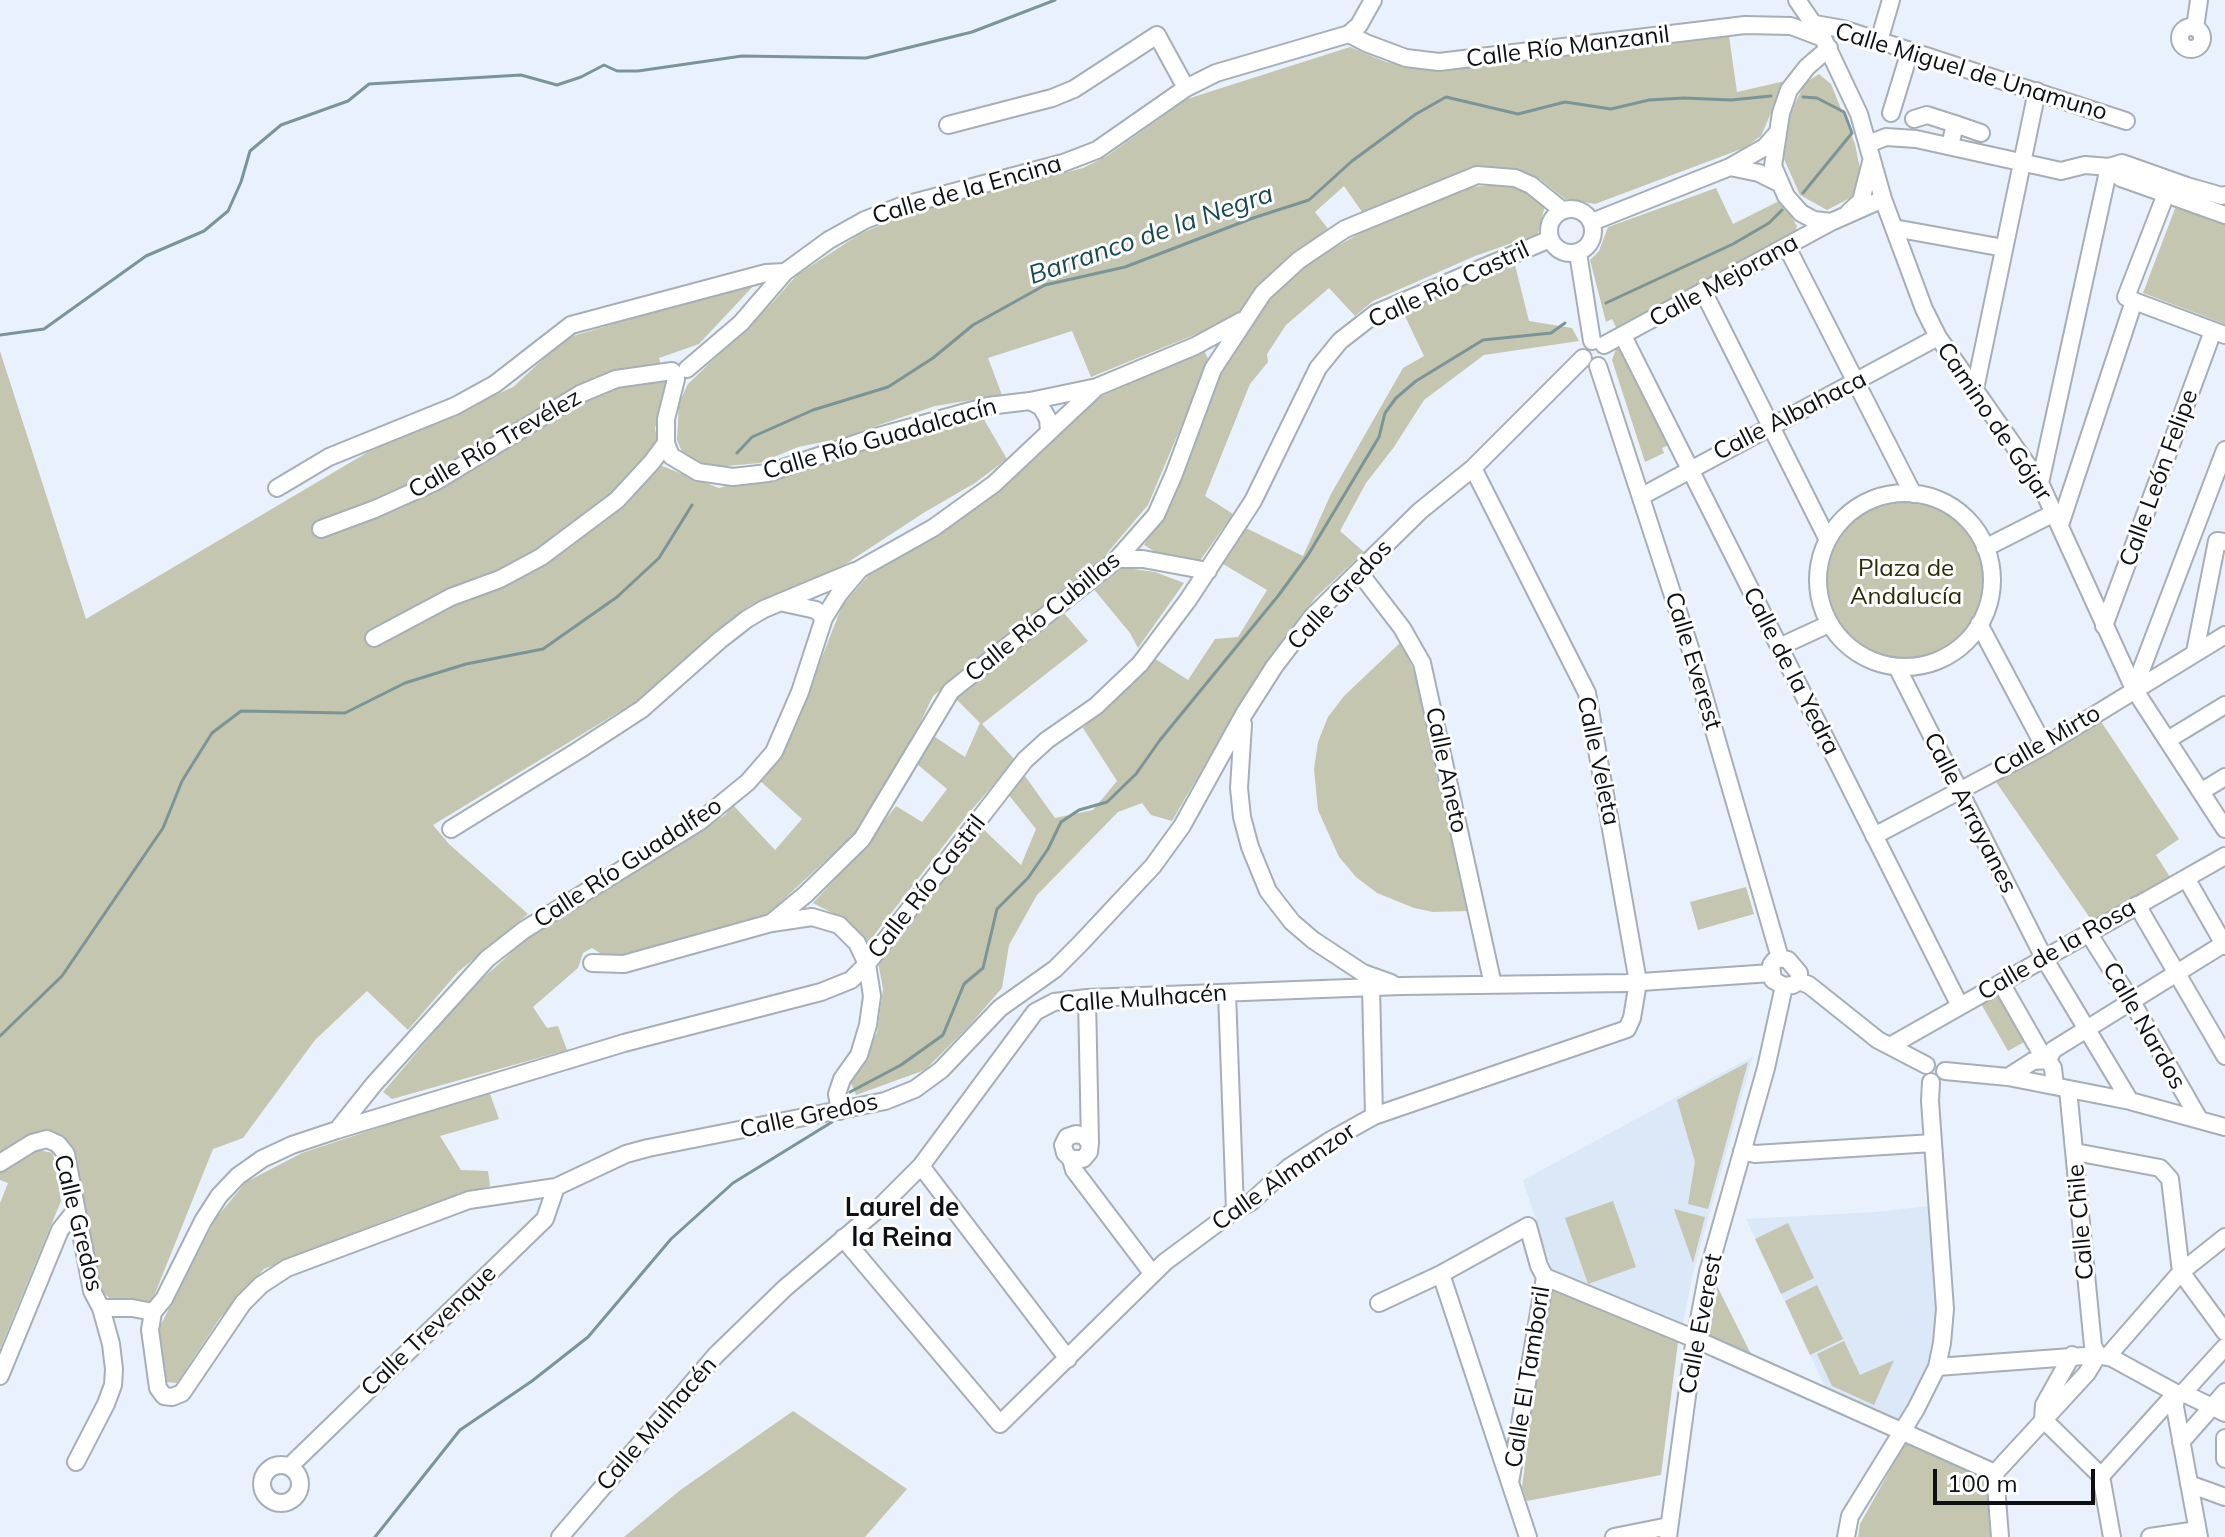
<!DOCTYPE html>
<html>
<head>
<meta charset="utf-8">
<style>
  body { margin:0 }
  #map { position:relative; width:2225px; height:1537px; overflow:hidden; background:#e9f2fc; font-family:Mulish,sans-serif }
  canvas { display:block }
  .scale { position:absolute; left:1933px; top:1469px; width:162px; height:36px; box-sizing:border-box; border:4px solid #0d1014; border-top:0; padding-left:10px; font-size:24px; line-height:28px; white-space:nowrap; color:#0d1014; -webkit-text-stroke:6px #fff; paint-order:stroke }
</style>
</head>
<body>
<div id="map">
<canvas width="2225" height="1537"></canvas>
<div class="scale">100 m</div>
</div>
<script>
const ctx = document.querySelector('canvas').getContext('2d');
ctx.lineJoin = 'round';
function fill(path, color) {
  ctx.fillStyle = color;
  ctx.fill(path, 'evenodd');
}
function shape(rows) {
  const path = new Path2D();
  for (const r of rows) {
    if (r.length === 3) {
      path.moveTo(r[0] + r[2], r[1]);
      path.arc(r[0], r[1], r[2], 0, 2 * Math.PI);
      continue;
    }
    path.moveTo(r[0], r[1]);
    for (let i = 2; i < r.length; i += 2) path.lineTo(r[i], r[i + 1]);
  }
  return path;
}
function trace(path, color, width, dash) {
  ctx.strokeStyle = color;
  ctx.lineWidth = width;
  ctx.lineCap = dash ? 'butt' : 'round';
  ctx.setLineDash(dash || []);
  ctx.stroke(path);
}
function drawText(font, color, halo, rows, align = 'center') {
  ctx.font = font + ' Mulish,sans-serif';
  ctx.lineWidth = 6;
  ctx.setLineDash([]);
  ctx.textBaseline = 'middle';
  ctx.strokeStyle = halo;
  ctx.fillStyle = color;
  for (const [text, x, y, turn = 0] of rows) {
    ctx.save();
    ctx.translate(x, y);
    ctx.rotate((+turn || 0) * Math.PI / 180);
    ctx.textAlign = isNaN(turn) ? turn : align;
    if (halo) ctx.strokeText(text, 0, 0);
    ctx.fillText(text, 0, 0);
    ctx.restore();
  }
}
fill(shape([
  [1753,1056,1692,1277,1683,1324,1677,1325,1552,1271,1523,1180],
  [1929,1206,1936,1289,1933,1347,1924,1378,1899,1423,1827,1391,1746,1219,1874,1212]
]), '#dae8f8');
fill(shape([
  [1729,36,1737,92,1785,81,1761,136,1744,148,1595,204,1565,199,1540,179,1478,165,1362,212,1344,186,1315,212,1329,230,1265,280,1244,309,1231,320,1091,377,1072,331,988,358,1002,395,935,406,838,439,798,447,760,463,716,467,698,463,683,454,677,440,679,403,688,384,772,303,797,275,860,234,907,213,1083,168,1107,156,1187,99,1350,47,1386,62,1424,69],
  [1819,74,1831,84,1855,144,1862,179,1856,195,1827,210,1800,195,1784,159,1790,114,1805,83],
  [1505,185,1527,188,1545,205,1538,234,1475,256,1373,301,1355,316,1329,288,1286,325,1267,354,1268,362,1250,384,1205,496,1233,514,1199,562,1160,555,1144,545,1168,504,1219,378,1254,316,1303,266,1374,225,1464,187],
  [1716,188,1733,224,1781,200,1797,226,1795,236,1617,329,1612,319,1606,322,1590,260,1599,251,1608,227],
  [2176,206,2225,225,2225,324,2143,293],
  [1515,265,1529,321,1572,328,1579,341,1484,355,1424,400,1394,447,1366,483,1340,531,1364,552,1315,598,1243,699,1172,821,1151,815,1142,803,1118,812,1037,895,1009,945,1002,988,968,1027,925,1070,856,1095,850,1081,877,1033,883,989,878,962,982,828,1021,865,1036,829,1008,794,1025,776,1055,818,1093,810,1117,781,1083,728,1154,658,1188,680,1215,639,1238,637,1267,590,1223,564,1246,528,1303,556,1331,494,1403,368,1424,356,1402,310],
  [757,282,699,344,659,358,668,392,655,428,662,466,719,488,982,416,1007,459,975,483,925,512,844,565,749,606,640,699,433,825,449,844,528,914,458,972,408,1030,367,991,315,1040,243,1138,213,1149,152,1301,113,1301,100,1290,72,1149,47,1129,0,1159,0,351,86,619,368,452,513,387,566,338],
  [1621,345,1671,444,1662,448,1664,453,1645,462,1612,360,1617,346],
  [1204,351,1209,360,1148,505,1103,558,933,696,899,767,855,833,766,916,645,952,605,956,592,948,583,953,578,968,533,1007,547,1028,558,1026,567,1050,392,1099,383,1092,471,989,523,942,725,815,733,805,775,850,802,819,757,778,789,741,842,606,874,569,989,498,1093,400],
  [1906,582,80],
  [1119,567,1155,572,1184,583,1138,648,1130,633,1092,587],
  [1063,612,1088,641,982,724,1015,760,968,814,868,943,844,919,813,903,854,859,896,806,922,822,947,789,917,764,932,735,965,757,980,723,955,698],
  [1401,642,1421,687,1436,774,1469,911,1433,912,1414,908,1377,893,1356,877,1339,857,1318,810,1314,769,1318,742,1328,717,1344,696],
  [2100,720,2179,839,2156,855,2170,877,2092,921,1996,782],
  [1746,887,1754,914,1698,930,1690,902],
  [2000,991,2028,1040,2008,1051,1980,1002],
  [1748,1062,1708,1209,1688,1204,1695,1162,1677,1100],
  [489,1091,499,1119,440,1136,461,1170,488,1171,490,1186,400,1215,264,1269,220,1318,177,1383,165,1382,159,1328,216,1218,246,1182,302,1153],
  [34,1149,53,1153,61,1201,0,1349,0,1203,8,1183,0,1180,0,1171],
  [1613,1201,1636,1267,1588,1284,1565,1218],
  [1674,1209,1705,1217,1693,1263],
  [1788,1223,1814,1278,1781,1294,1755,1239],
  [1817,1285,1843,1339,1810,1355,1785,1301],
  [1717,1286,1753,1358,1709,1337],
  [1554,1287,1678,1342,1661,1475,1527,1501,1522,1487,1548,1290],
  [1844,1341,1860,1375,1894,1360,1874,1405,1832,1386,1817,1354],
  [793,1411,907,1489,865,1537,624,1537,679,1491],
  [1905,1443,1987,1476,1994,1537,1858,1537,1860,1524]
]), '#c4c6af');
trace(shape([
  [1803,193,1852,133,1844,112,1817,98,1803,97],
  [1606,303,1733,244,1769,223,1782,210],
  [0,335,44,329,146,256,204,231,228,211,241,182,250,151,281,125,348,101,369,84,521,75,557,85,581,77,604,65,617,71,638,71,742,56,866,58,972,32,1055,0],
  [737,453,752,437,813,410,888,387,933,358,973,325,1045,285,1125,267,1253,218,1309,200,1352,161,1416,114,1446,97,1518,114,1565,102,1611,109,1649,100,1684,98,1731,100,1771,96],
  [0,1036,62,976,163,828,182,781,212,733,241,711,345,713,405,683,466,664,543,649,617,597,659,558,692,505],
  [850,1092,901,1065,943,1035,964,984,983,968,997,909,1028,878,1048,849,1061,822,1079,810,1107,802,1136,774,1160,740,1278,596,1308,555,1379,437,1385,413,1396,398,1416,381,1483,340,1551,333,1565,323],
  [375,1537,460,1430,532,1381,588,1337,671,1239,733,1183,832,1122]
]), '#7a9598', 3);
const minor = shape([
  [1797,0,1823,38,1859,114,1883,199,1924,309,1938,337,2040,483,2134,689,2225,829],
  [1815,24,1843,29,2126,121],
  [2191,38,11],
  [2195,28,2199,0],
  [1349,34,1366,43,1406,58,1439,62,1745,25,1791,26,1823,38],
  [1879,41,1891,0],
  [1829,48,1807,67,1789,90,1781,113,1773,166,1786,196,1801,213,1814,220,1831,222],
  [1891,113,1910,51],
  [1914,119,1927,115,1955,124,1950,146],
  [1955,124,1981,133],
  [948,125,1052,98,1074,89,1157,35,1186,88],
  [1868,144,1886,137,1916,139,2061,171,2085,165,2109,167,2122,163,2187,186,2222,196,2225,195],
  [1730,167,1765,147,1778,132],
  [2109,167,2121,178,2225,215],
  [1571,231,22],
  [1849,212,1861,201,1871,162],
  [1592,222,1730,167,1759,173,1779,183],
  [1894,228,2004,248],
  [1550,239,1376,313,1340,341,1318,368,1253,501,1188,600,1140,664,1096,706,1047,740,1025,760,867,964,851,980,821,992,624,1043,337,1130,292,1145,262,1159,238,1176,219,1196,203,1221,164,1299,153,1312,150,1330,158,1388,164,1396,172,1397,182,1393,243,1303,261,1285,287,1268,469,1200,556,1187,626,1154,648,1148,885,1101,915,1089,941,1070,1000,1008,1055,969,1080,944,1153,866,1182,826,1244,714,1274,667,1312,617,1420,511,1473,468,1583,358],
  [1787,247,1913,494],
  [1578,253,1592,341],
  [1704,293,1828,540],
  [2134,301,2225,335],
  [1623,336,1960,1006],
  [1604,345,1831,222,1883,199],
  [1598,366,1691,651,1780,958],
  [687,369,741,323,785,272,829,240,865,220,901,206,1063,163,1097,150,1186,88,1216,73,1349,34,1359,25,1373,0],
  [676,379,666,419,666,443,671,456,698,472,733,477,768,473,872,438,988,406,1030,401,1097,387,1195,346,1241,321],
  [1975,389,2037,91],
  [1030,401,1041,407,1048,419,1049,430],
  [2040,483,2109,167],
  [277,488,329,457,455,406,495,384,571,325,766,273,785,272],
  [1905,580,87],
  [1642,496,1938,337],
  [2060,525,2134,301,2126,297,2171,181],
  [321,529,375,509,435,482,580,394,616,379,672,371],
  [1985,548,2054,513],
  [1117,559,1143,559,1208,571],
  [1359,572,1402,628,1422,663,1493,985],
  [784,603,816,610,824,618],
  [1979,624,2044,746],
  [2104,626,2213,331],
  [374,638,451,597,500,579,541,557,617,500,652,462,666,443],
  [1779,647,1829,624],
  [2195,652,2217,541,2225,542],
  [1897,667,2044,958,2130,1101],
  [2134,689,2225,450],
  [1243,724,1239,788,1242,817,1250,847,1268,891,1292,922,1313,940,1363,973,1391,983],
  [2169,739,2225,705],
  [2202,791,2225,777],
  [451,829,579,750,642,709,720,640,747,619,764,609,855,571],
  [1874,836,2044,746,2225,635],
  [2186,878,2225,946],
  [2137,905,2225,1056],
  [772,923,812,917,839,925,857,943,867,964,872,996,868,1025,859,1055,842,1079,837,1094,840,1111],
  [2089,934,2132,1002,2199,1119],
  [1780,958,1788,960,1799,973,1799,981,1793,985,1784,986,1773,980,1771,965,1774,961,1780,958],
  [592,963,624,964,771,923,806,894,862,839,951,691,1117,559,1156,515,1174,474,1213,369,1263,293,1299,260,1345,229,1477,175,1515,178,1531,185,1562,210],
  [1799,981,1809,985,1878,1040,1926,1065],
  [2001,983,2041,1053,2041,1059],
  [1371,987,1374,1116],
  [1227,993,1235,1210],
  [1087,998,1090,1143],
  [1890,1046,2225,856],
  [2048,1060,2053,1050,2225,943],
  [1945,1071,2008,1077,2130,1101,2225,1127],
  [2008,1077,2033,1061,2048,1060,2053,1068,2055,1086],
  [2068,1089,2093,1346,2098,1355],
  [338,1129,374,1084,487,959,524,930,699,822,748,782,774,752,800,692,824,618,839,594,860,569,933,528,994,484,1097,387],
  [1742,1151,1755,1154,1933,1143],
  [2075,1152,2160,1168,2170,1179,2181,1272,2225,1332],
  [1071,1159,1083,1159,1089,1152,1090,1143,1084,1136,1076,1134,1067,1137,1063,1145,1065,1153,1071,1159,1074,1170,1152,1273],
  [0,1163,32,1143,47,1139,58,1144,66,1154,92,1291,101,1308,111,1344,114,1369,113,1385,106,1404,76,1462],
  [921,1166,1068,1359],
  [843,1238,1000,1424,1165,1262,1235,1210,1251,1202,1288,1168,1331,1140,1374,1116,1627,1029,1632,1018,1638,982,1587,693,1473,468],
  [1441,1274,1528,1537],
  [1545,1277,1695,1339,1995,1473,2087,1373,2098,1355],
  [1379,1303,1441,1274,1528,1226,1539,1266,1545,1277,1510,1483],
  [101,1308,132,1308,153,1312],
  [2072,1355,2044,1405,2043,1419,2101,1476,2112,1537],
  [2107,1357,2181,1272,2225,1237],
  [1937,1367,2098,1355,2112,1358,2176,1393,2183,1393,2225,1413],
  [0,1376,60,1230,75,1211],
  [2176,1393,2175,1407,2199,1537],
  [2183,1393,2225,1347],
  [2225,1438,2225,1459],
  [2181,1442,2225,1392],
  [281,1484,19],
  [290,1466,545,1219,556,1187],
  [1995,1473,2000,1537],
  [2101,1476,2176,1393],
  [2189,1484,2225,1497],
  [560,1537,716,1355,785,1288,876,1211,921,1166,1035,1012,1054,1002,1087,998,1401,986,1627,983,1771,973],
  [1614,1537,1669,1526],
  [1668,1537,1693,1351,1708,1272,1766,1068,1784,986],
  [1846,1537,1850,1516,1916,1409,1937,1367,1942,1343,1945,1309,1930,1101,1931,1082],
  [2150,1537,2197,1530]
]);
trace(minor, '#a6aeb8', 20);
trace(minor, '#fff', 16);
drawText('24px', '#0d1014', '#fff', [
  ["Calle Río Manzanil",1568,47,-7],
  ["Calle Miguel de Unamuno",1971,72,17],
  ["Calle de la Encina",967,190,-16],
  ["Calle Mejorana",1724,281,-29],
  ["Calle Río Castril",1449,285,-25],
  ["Calle Albahaca",1790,416,-27],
  ["Camino de Gójar",1994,422,56],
  ["Calle Río Guadalcacín",880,439,-16],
  ["Calle Río Trevélez",495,444,-30],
  ["Calle León Felipe",2159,478,-70],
  ["Calle Gredos",1340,595,-47],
  ["Calle Río Cubillas",1043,617,-39],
  ["Calle Everest",1693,661,73],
  ["Calle de la Yedra",1791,671,63],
  ["Calle Mirto",2047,741,-30],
  ["Calle Veleta",1598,761,78],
  ["Calle Aneto",1446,770,78],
  ["Calle Arrayanes",1970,813,63],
  ["Calle Río Guadalfeo",628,863,-33],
  ["Calle Río Castril",927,887,-52],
  ["Calle de la Rosa",2057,950,-30],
  ["Calle Mulhacén",1143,999,-4],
  ["Calle Nardos",2144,1026,60],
  ["Calle Gredos",809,1116,-12],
  ["Calle Almanzor",1284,1177,-35],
  ["Calle Chile",2081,1222,-95],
  ["Calle Gredos",78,1223,76],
  ["Calle Everest",1701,1324,-79],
  ["Calle Trevenque",429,1331,-44],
  ["Calle El Tamboril",1528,1377,-81],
  ["Calle Mulhacén",657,1424,-49]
]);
drawText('24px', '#2a2c06', '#fff', [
  ["Plaza de",1906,569],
  ["Andalucía",1906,597]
]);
drawText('italic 26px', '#144b50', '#fff', [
  ["Barranco de la Negra",1151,235,-19]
]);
drawText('bold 26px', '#0d1014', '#fff', [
  ["Laurel de",902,1208],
  ["la Reina",902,1238]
]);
</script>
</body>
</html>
